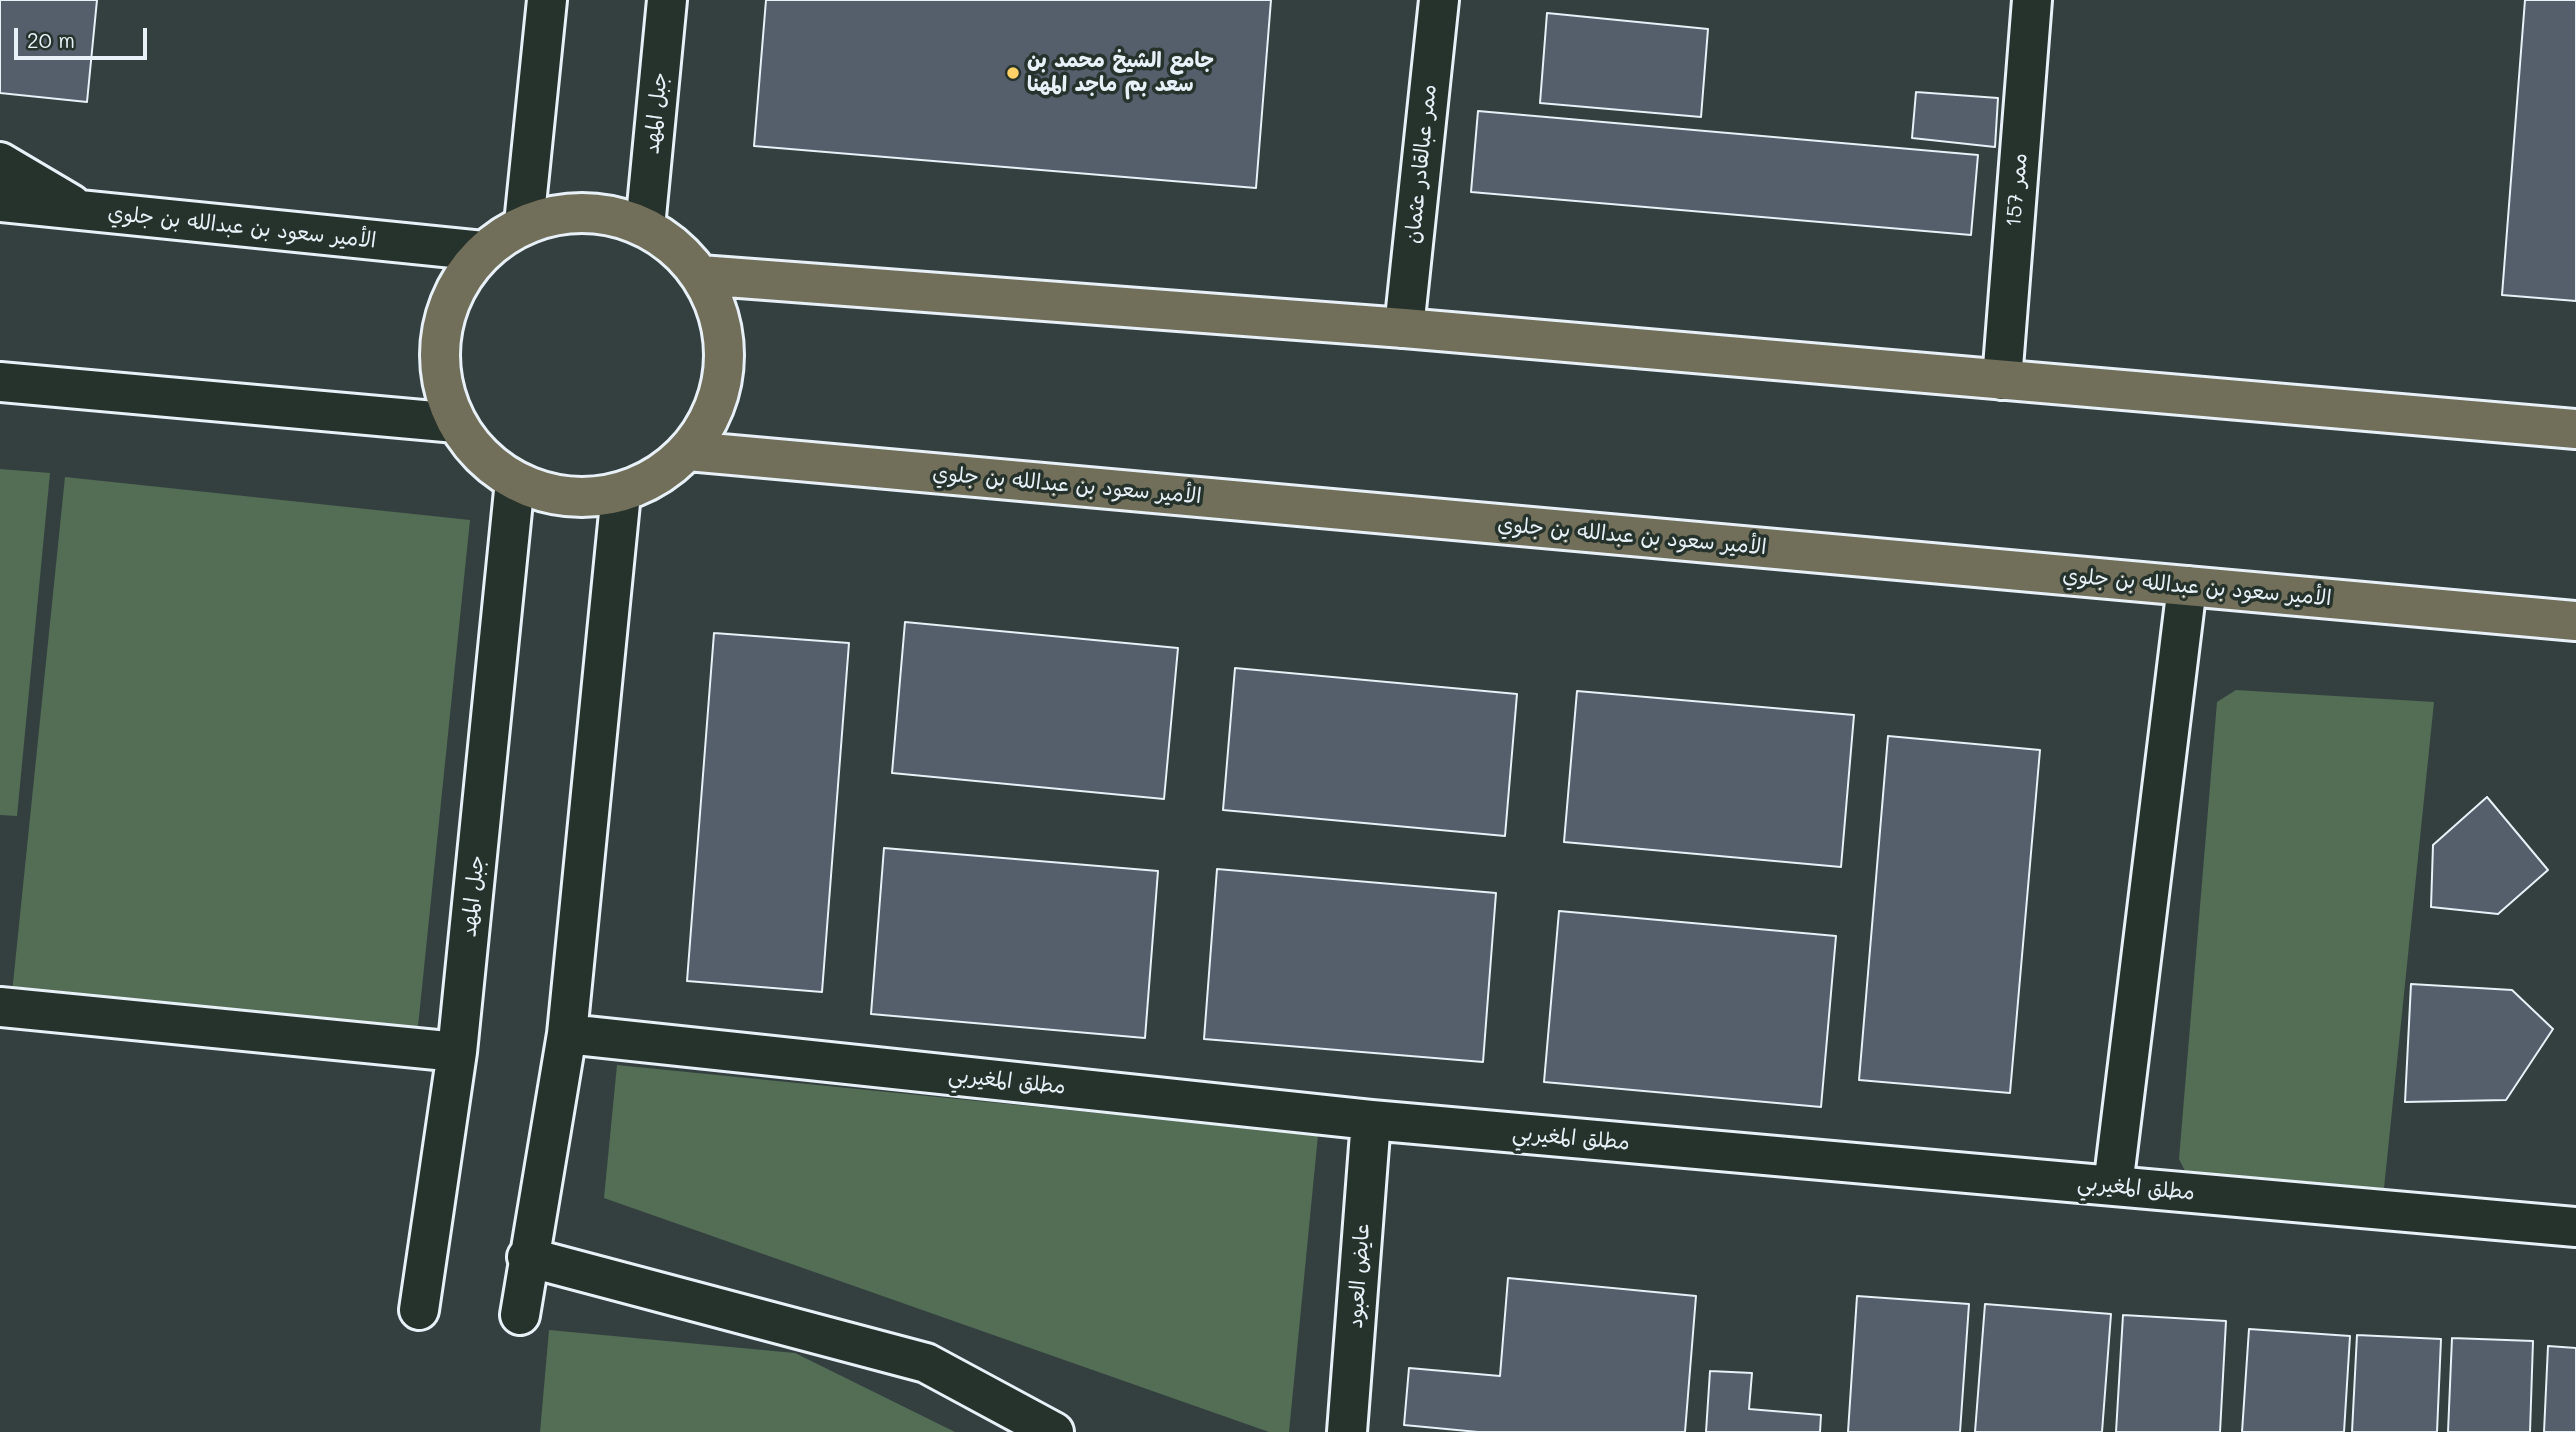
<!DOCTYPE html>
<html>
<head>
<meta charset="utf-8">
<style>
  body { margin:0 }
  #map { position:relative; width:2576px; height:1432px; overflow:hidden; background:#344040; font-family:Mali,sans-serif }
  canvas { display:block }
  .scale { position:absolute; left:14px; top:28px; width:133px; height:32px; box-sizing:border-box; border:4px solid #e8f1f8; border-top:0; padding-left:9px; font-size:21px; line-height:24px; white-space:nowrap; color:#e8f1f8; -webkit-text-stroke:5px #26332d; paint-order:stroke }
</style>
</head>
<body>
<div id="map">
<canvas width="2576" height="1432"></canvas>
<div class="scale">20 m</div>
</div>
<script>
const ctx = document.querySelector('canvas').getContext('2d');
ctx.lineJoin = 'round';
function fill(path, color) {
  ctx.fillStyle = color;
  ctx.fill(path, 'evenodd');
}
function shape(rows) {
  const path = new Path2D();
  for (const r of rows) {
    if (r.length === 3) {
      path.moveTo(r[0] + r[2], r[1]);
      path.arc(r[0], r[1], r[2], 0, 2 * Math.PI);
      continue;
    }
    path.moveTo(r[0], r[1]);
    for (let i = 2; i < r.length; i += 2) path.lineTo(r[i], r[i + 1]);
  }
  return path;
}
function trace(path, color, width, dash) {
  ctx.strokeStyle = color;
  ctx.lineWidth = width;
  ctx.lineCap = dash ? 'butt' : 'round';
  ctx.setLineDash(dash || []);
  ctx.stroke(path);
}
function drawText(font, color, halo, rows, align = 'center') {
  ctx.font = font + ' Mali,"Playpen Sans Arabic",sans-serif';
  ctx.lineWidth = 7;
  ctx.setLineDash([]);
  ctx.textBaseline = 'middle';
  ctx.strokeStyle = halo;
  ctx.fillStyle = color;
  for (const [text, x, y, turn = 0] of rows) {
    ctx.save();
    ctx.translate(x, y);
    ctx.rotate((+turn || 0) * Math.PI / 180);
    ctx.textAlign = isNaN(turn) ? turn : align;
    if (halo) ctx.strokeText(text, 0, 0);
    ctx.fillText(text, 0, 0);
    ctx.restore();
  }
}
fill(shape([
  [0,469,50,473,17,816,0,815],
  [65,477,470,520,417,1036,12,993],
  [2236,690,2434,702,2383,1198,2187,1175,2179,1159,2217,702],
  [617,1065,1318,1135,1289,1432,1269,1432,604,1198],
  [549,1330,795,1353,955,1432,540,1432]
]), '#536e55');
const building = shape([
  [0,0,97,0,87,102,0,93,0,0],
  [766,0,1271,0,1256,188,754,146,766,0],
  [2525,0,2576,0,2576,301,2502,295,2525,0],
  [1547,13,1708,29,1701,117,1540,103,1547,13],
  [1916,92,1998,98,1995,147,1912,138,1916,92],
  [1478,111,1978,155,1971,235,1471,192,1478,111],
  [905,622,1178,648,1164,799,892,773,905,622],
  [714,633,849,643,822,992,687,981,714,633],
  [1235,668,1517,694,1505,836,1223,810,1235,668],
  [1577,691,1854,715,1841,867,1564,842,1577,691],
  [1888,736,2040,750,2010,1093,1859,1080,1888,736],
  [2487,797,2548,870,2498,914,2431,907,2433,845,2487,797],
  [884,848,1158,871,1145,1038,871,1014,884,848],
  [1217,869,1496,893,1483,1062,1204,1039,1217,869],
  [1559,911,1836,936,1821,1107,1544,1082,1559,911],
  [2411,984,2512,990,2553,1029,2506,1100,2405,1102,2411,984],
  [1508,1278,1696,1296,1685,1432,1478,1432,1404,1425,1409,1368,1500,1376,1508,1278],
  [1857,1296,1969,1304,1960,1432,1848,1432,1857,1296],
  [1985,1304,2111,1314,2102,1432,1975,1432,1985,1304],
  [2123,1315,2226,1321,2220,1432,2116,1432,2123,1315],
  [2249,1329,2350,1336,2344,1432,2242,1432,2249,1329],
  [2357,1335,2441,1339,2437,1432,2352,1432,2357,1335],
  [2452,1338,2533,1341,2530,1432,2448,1432,2452,1338],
  [2548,1346,2576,1348,2576,1432,2544,1432,2548,1346],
  [1710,1371,1752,1373,1749,1409,1821,1415,1820,1432,1706,1432,1710,1371]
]);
fill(building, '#555e6b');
trace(building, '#e8f1f8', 2);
const minor = shape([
  [0,162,71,204],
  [0,202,483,251],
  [524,224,547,0],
  [645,227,667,0],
  [1404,328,1439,0],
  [2002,380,2032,0],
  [0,382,456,423],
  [0,1007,457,1052],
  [567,1034,1371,1120,2576,1227],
  [2113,1186,2187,586],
  [527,1257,926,1363,1054,1432],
  [419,1310,457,1052,515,481],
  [520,1315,567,1034,621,493],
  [1347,1432,1371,1120]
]);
const major = shape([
  [582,355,142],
  [700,275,1404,328,2576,429],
  [688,451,2576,621]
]);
trace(minor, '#e8f1f8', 44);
trace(major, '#e8f1f8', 44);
trace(minor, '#26332d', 38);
trace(major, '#716e59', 38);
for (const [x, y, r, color] of [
  [1013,73,7,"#ffd166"]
]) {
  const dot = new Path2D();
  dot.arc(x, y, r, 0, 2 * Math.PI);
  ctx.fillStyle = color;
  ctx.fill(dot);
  trace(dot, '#26332d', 2.5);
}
drawText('bold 21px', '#e8f1f8', '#26332d', [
  ["جامع الشيخ محمد بن",1027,61],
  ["سعد بم ماجد المهنا",1027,85]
], 'left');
drawText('21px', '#e8f1f8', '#26332d', [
  ["جبل المهد",656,113,-84],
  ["ممر عبالقادر عثمان",1421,164,-84],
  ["ممر 157",2017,190,-85],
  ["الأمير سعود بن عبدالله بن جلوي",242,227,6],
  ["الأمير سعود بن عبدالله بن جلوي",1067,485,5],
  ["الأمير سعود بن عبدالله بن جلوي",1632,536,5],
  ["الأمير سعود بن عبدالله بن جلوي",2197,587,5],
  ["جبل المهد",473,896,-84],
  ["مطلق المغيربي",1007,1081,6],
  ["مطلق المغيربي",1571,1138,5],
  ["مطلق المغيربي",2136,1188,5],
  ["عايض العبود",1359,1276,-86]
]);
</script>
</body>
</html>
